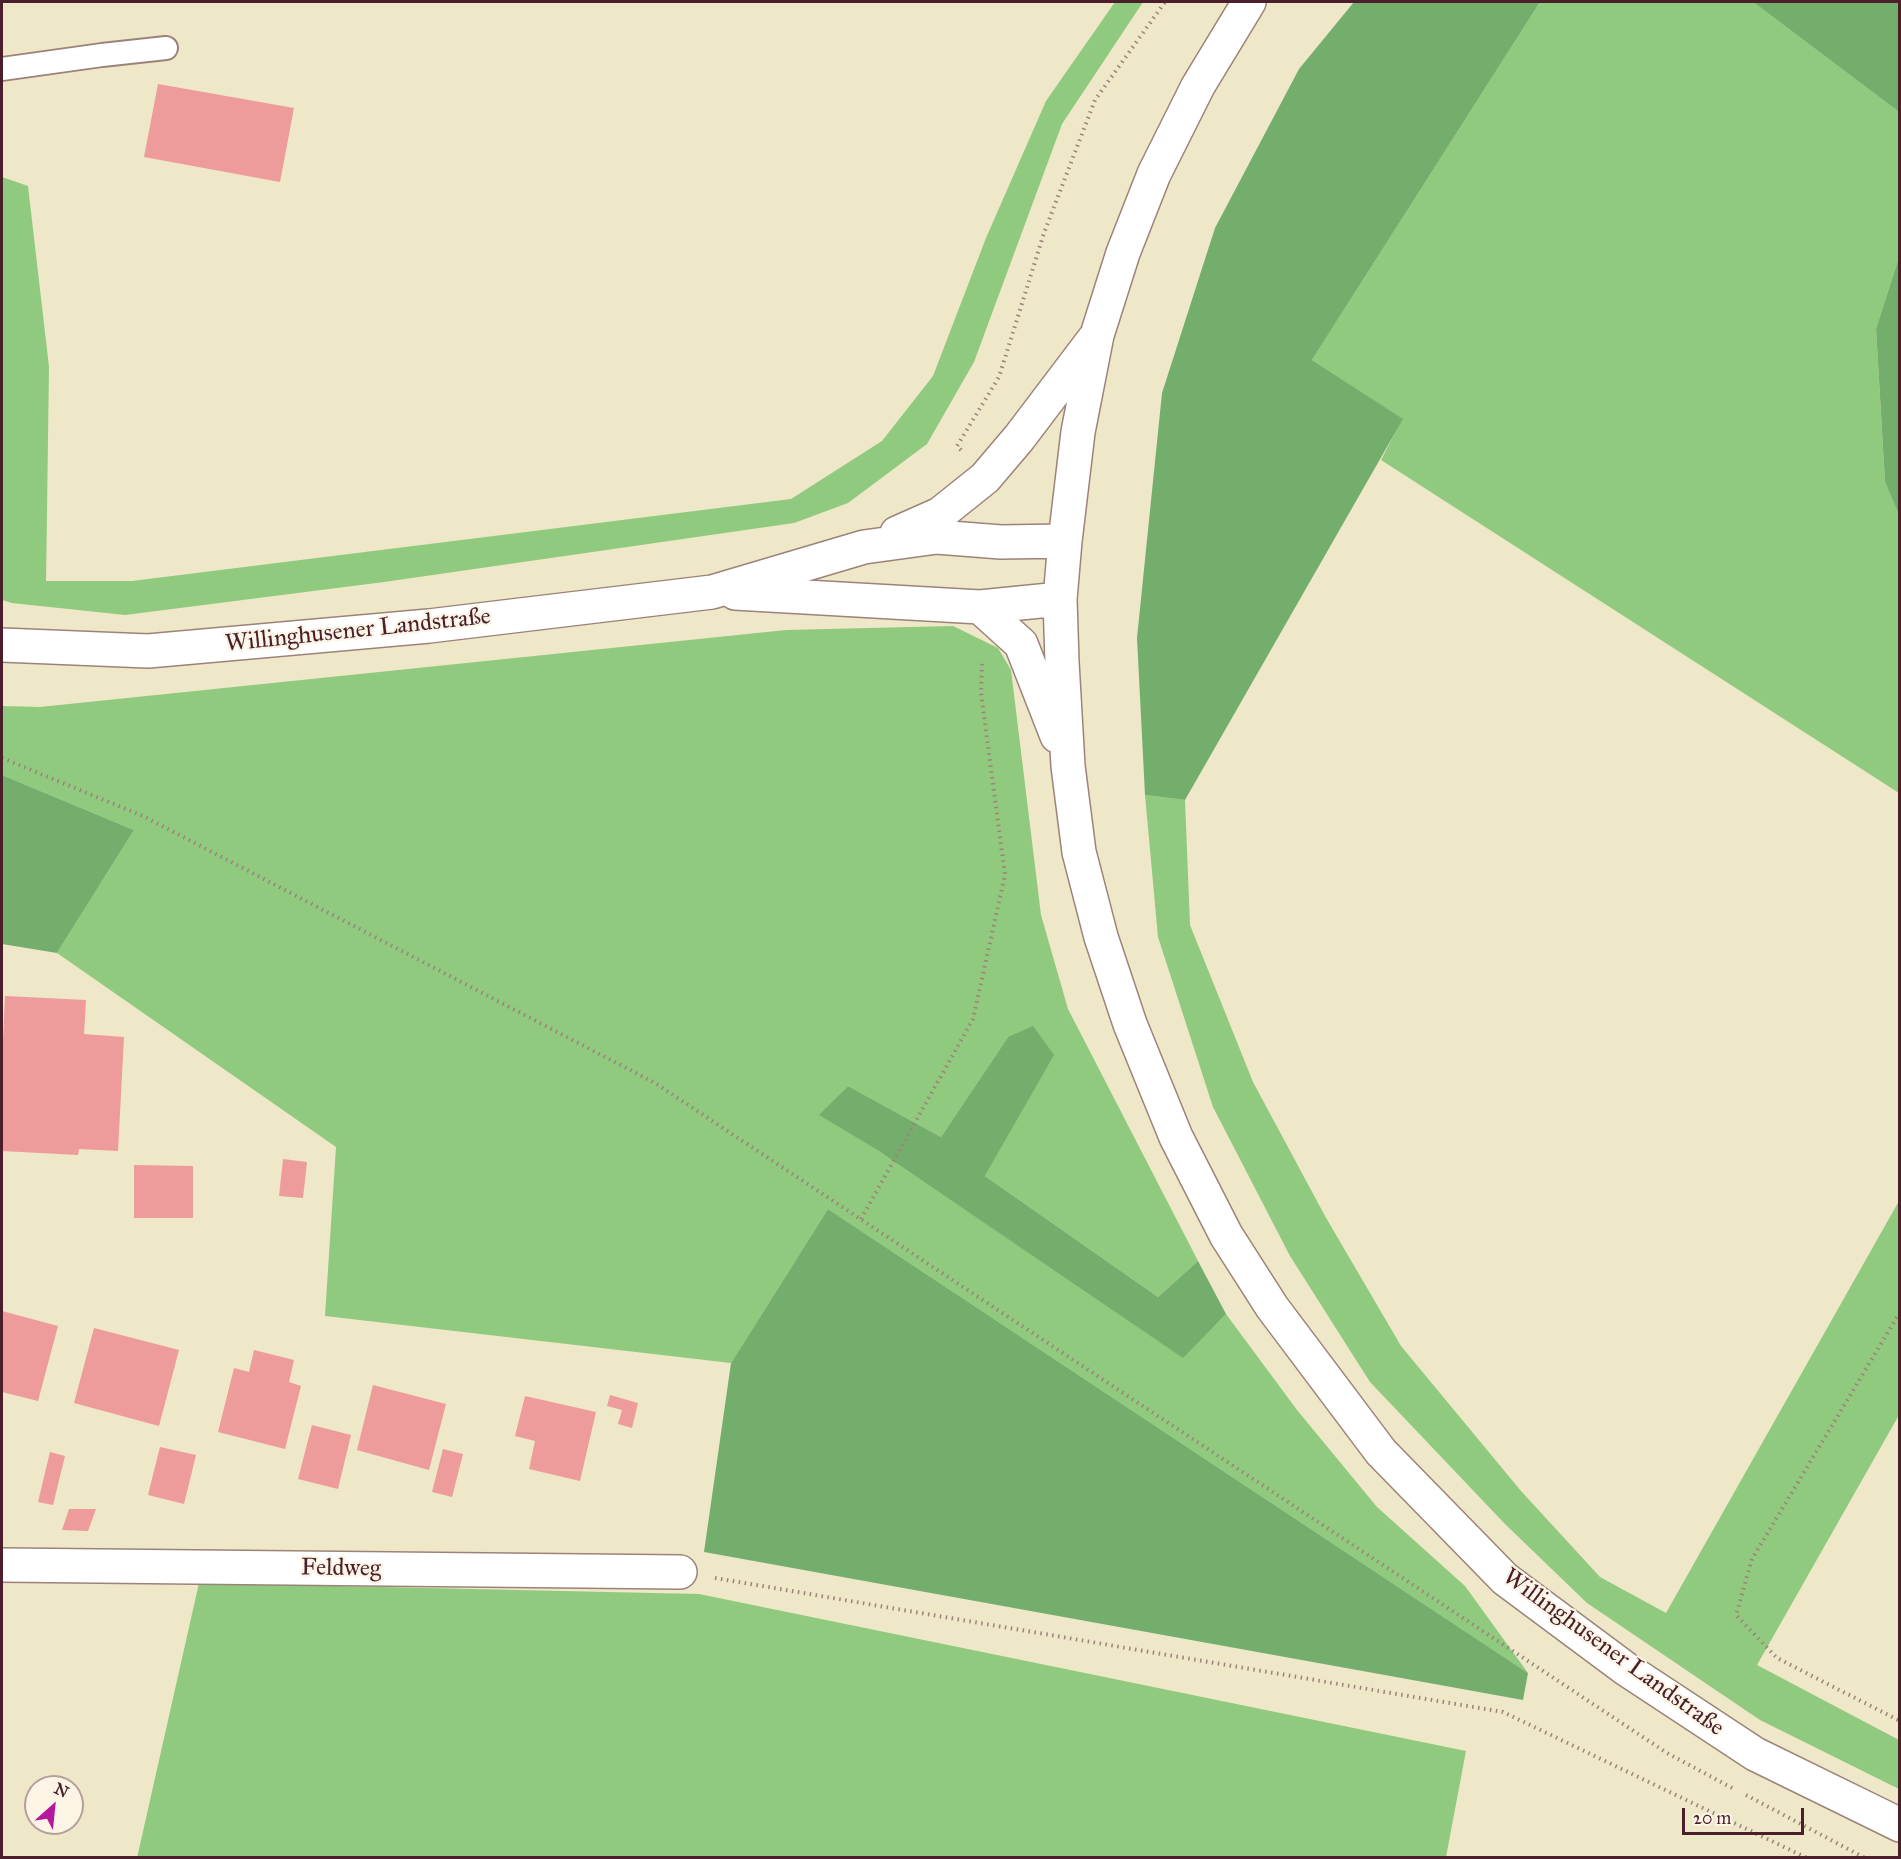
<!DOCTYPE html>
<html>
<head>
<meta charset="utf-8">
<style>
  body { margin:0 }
  #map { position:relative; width:1901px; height:1859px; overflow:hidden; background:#eee7c8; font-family:"IM FELL Great Primer",serif }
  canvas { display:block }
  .frame { position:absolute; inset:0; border:3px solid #4a1f2b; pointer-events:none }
  .north { position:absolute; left:24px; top:1775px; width:60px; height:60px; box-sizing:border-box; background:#fcf5e5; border:2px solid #b59f9b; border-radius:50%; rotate:27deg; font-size:16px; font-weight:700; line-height:24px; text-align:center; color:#4a1f2b }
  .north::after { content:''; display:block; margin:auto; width:21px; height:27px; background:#b5179e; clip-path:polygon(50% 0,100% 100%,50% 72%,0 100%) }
  .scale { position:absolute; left:1682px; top:1808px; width:122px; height:27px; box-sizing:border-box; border:3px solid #4a1f2b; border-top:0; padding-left:8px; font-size:18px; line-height:21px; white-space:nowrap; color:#4a1f2b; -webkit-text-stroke:4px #fcf5e5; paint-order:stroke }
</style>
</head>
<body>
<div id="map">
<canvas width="1901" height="1859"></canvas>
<div class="frame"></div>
<div class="north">N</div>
<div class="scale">20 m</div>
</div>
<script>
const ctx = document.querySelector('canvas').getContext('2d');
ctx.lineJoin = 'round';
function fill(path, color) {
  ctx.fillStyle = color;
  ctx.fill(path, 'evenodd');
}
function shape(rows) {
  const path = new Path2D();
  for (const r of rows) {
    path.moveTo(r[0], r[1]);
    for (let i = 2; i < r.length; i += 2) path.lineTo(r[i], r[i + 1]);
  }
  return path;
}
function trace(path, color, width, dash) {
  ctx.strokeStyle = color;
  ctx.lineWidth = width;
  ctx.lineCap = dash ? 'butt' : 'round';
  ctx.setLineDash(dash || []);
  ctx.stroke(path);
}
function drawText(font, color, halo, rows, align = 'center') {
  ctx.font = font + ' "IM FELL Great Primer",serif';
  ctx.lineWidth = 4.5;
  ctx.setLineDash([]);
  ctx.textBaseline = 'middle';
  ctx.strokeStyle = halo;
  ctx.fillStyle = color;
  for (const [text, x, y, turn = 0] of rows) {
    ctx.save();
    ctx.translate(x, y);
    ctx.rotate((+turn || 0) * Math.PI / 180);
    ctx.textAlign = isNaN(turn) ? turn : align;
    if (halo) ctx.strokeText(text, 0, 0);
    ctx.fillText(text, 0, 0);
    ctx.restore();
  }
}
fill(shape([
  [1115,2,1143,2,1062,124,974,362,927,444,848,503,794,523,384,582,125,615,12,603,2,600,2,177,28,186,49,367,46,581,132,581,791,499,882,441,933,376,986,238,1046,101],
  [1540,2,1753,2,1899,112,1899,257,1876,329,1885,482,1900,514,1899,793,1381,460,1402,419,1312,360],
  [953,626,998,648,1011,670,1041,915,1068,1009,1198,1261,1158,1297,985,1176,1053,1055,1008,1037,941,1137,848,1086,820,1115,877,1150,1183,1357,1226,1314,1297,1410,1377,1507,1465,1586,1528,1673,828,1209,731,1363,325,1316,336,1147,57,953,134,830,2,775,2,706,40,707,786,630],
  [1145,795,1185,800,1190,925,1253,1082,1325,1216,1401,1346,1521,1491,1600,1577,1666,1613,1899,1201,1899,1415,1757,1665,1899,1740,1899,1789,1760,1720,1587,1603,1505,1524,1370,1382,1290,1256,1213,1107,1158,937],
  [199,1583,699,1594,1466,1751,1446,1857,137,1858]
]), '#90ca7e');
fill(shape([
  [1354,2,1540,2,1312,360,1403,419,1185,800,1145,795,1137,638,1162,393,1215,228,1299,69],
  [1753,2,1899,2,1899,112],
  [1899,257,1899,514,1885,482,1876,329],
  [2,775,134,830,57,953,2,944],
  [1033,1026,1054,1055,985,1176,1158,1297,1198,1261,1226,1314,1183,1358,877,1150,819,1115,848,1086,941,1137,1008,1037],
  [828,1209,1528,1673,1523,1700,704,1552,731,1363]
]), '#74ae6d');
fill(shape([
  [158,84,294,108,280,182,144,157],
  [5,996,86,1000,84,1034,124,1037,118,1151,79,1149,78,1155,2,1151,2,1060],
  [283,1159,307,1162,303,1198,279,1196],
  [134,1165,193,1166,193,1218,134,1218],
  [2,1311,58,1326,38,1401,2,1392],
  [94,1328,179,1350,159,1426,74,1403],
  [254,1350,294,1360,289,1382,301,1386,285,1449,218,1432,234,1368,249,1372],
  [373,1385,446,1404,429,1470,357,1450],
  [610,1395,638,1403,632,1428,618,1424,622,1410,607,1406],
  [525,1396,596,1412,580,1481,529,1469,535,1441,515,1436],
  [312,1425,351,1435,338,1489,298,1479],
  [160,1447,196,1455,184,1504,148,1495],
  [443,1449,463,1454,452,1497,432,1492],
  [50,1452,65,1456,53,1505,38,1502],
  [69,1509,96,1509,88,1531,62,1530]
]), '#ed9c9b');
const lane = shape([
  [2,69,102,55,166,48]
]);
const street = shape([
  [2,1565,680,1572]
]);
const secondary = shape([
  [1249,2,1198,86,1154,174,1123,253,1097,335,1078,432,1065,541,1060,599,1062,662,1068,766,1079,852,1101,937,1130,1024,1176,1137,1226,1235,1272,1307,1381,1452,1505,1579,1626,1669,1755,1754,1900,1825],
  [897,533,940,514,985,478,1019,438,1094,339],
  [735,593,980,607,1060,599],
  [980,607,1021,644,1057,736],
  [2,645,148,651,429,626,712,592,864,547,937,537,1001,542,1065,541]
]);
trace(lane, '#9c837a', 26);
trace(street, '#9c837a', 36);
trace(secondary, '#9c837a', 36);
trace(shape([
  [961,450,957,446,999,377,1044,233,1095,100,1165,2],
  [2,758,143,816,655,1083,1667,1753,1734,1789],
  [861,1219,973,1019,1005,875,981,693,982,660],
  [1900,1312,1752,1559,1736,1615,1777,1658,1900,1721],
  [715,1578,1503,1712,1807,1858],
  [1746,1795,1865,1858]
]), '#9c837a', 4, [1.5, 4.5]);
trace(lane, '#fff', 22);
trace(street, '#fff', 33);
trace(secondary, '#fff', 33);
drawText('24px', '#4a1f2b', '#fcf5e5', [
  ["Willinghusener Landstraße",358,631,-6],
  ["Feldweg",341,1569,1],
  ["Willinghusener Landstraße",1613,1653,36]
]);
</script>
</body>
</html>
